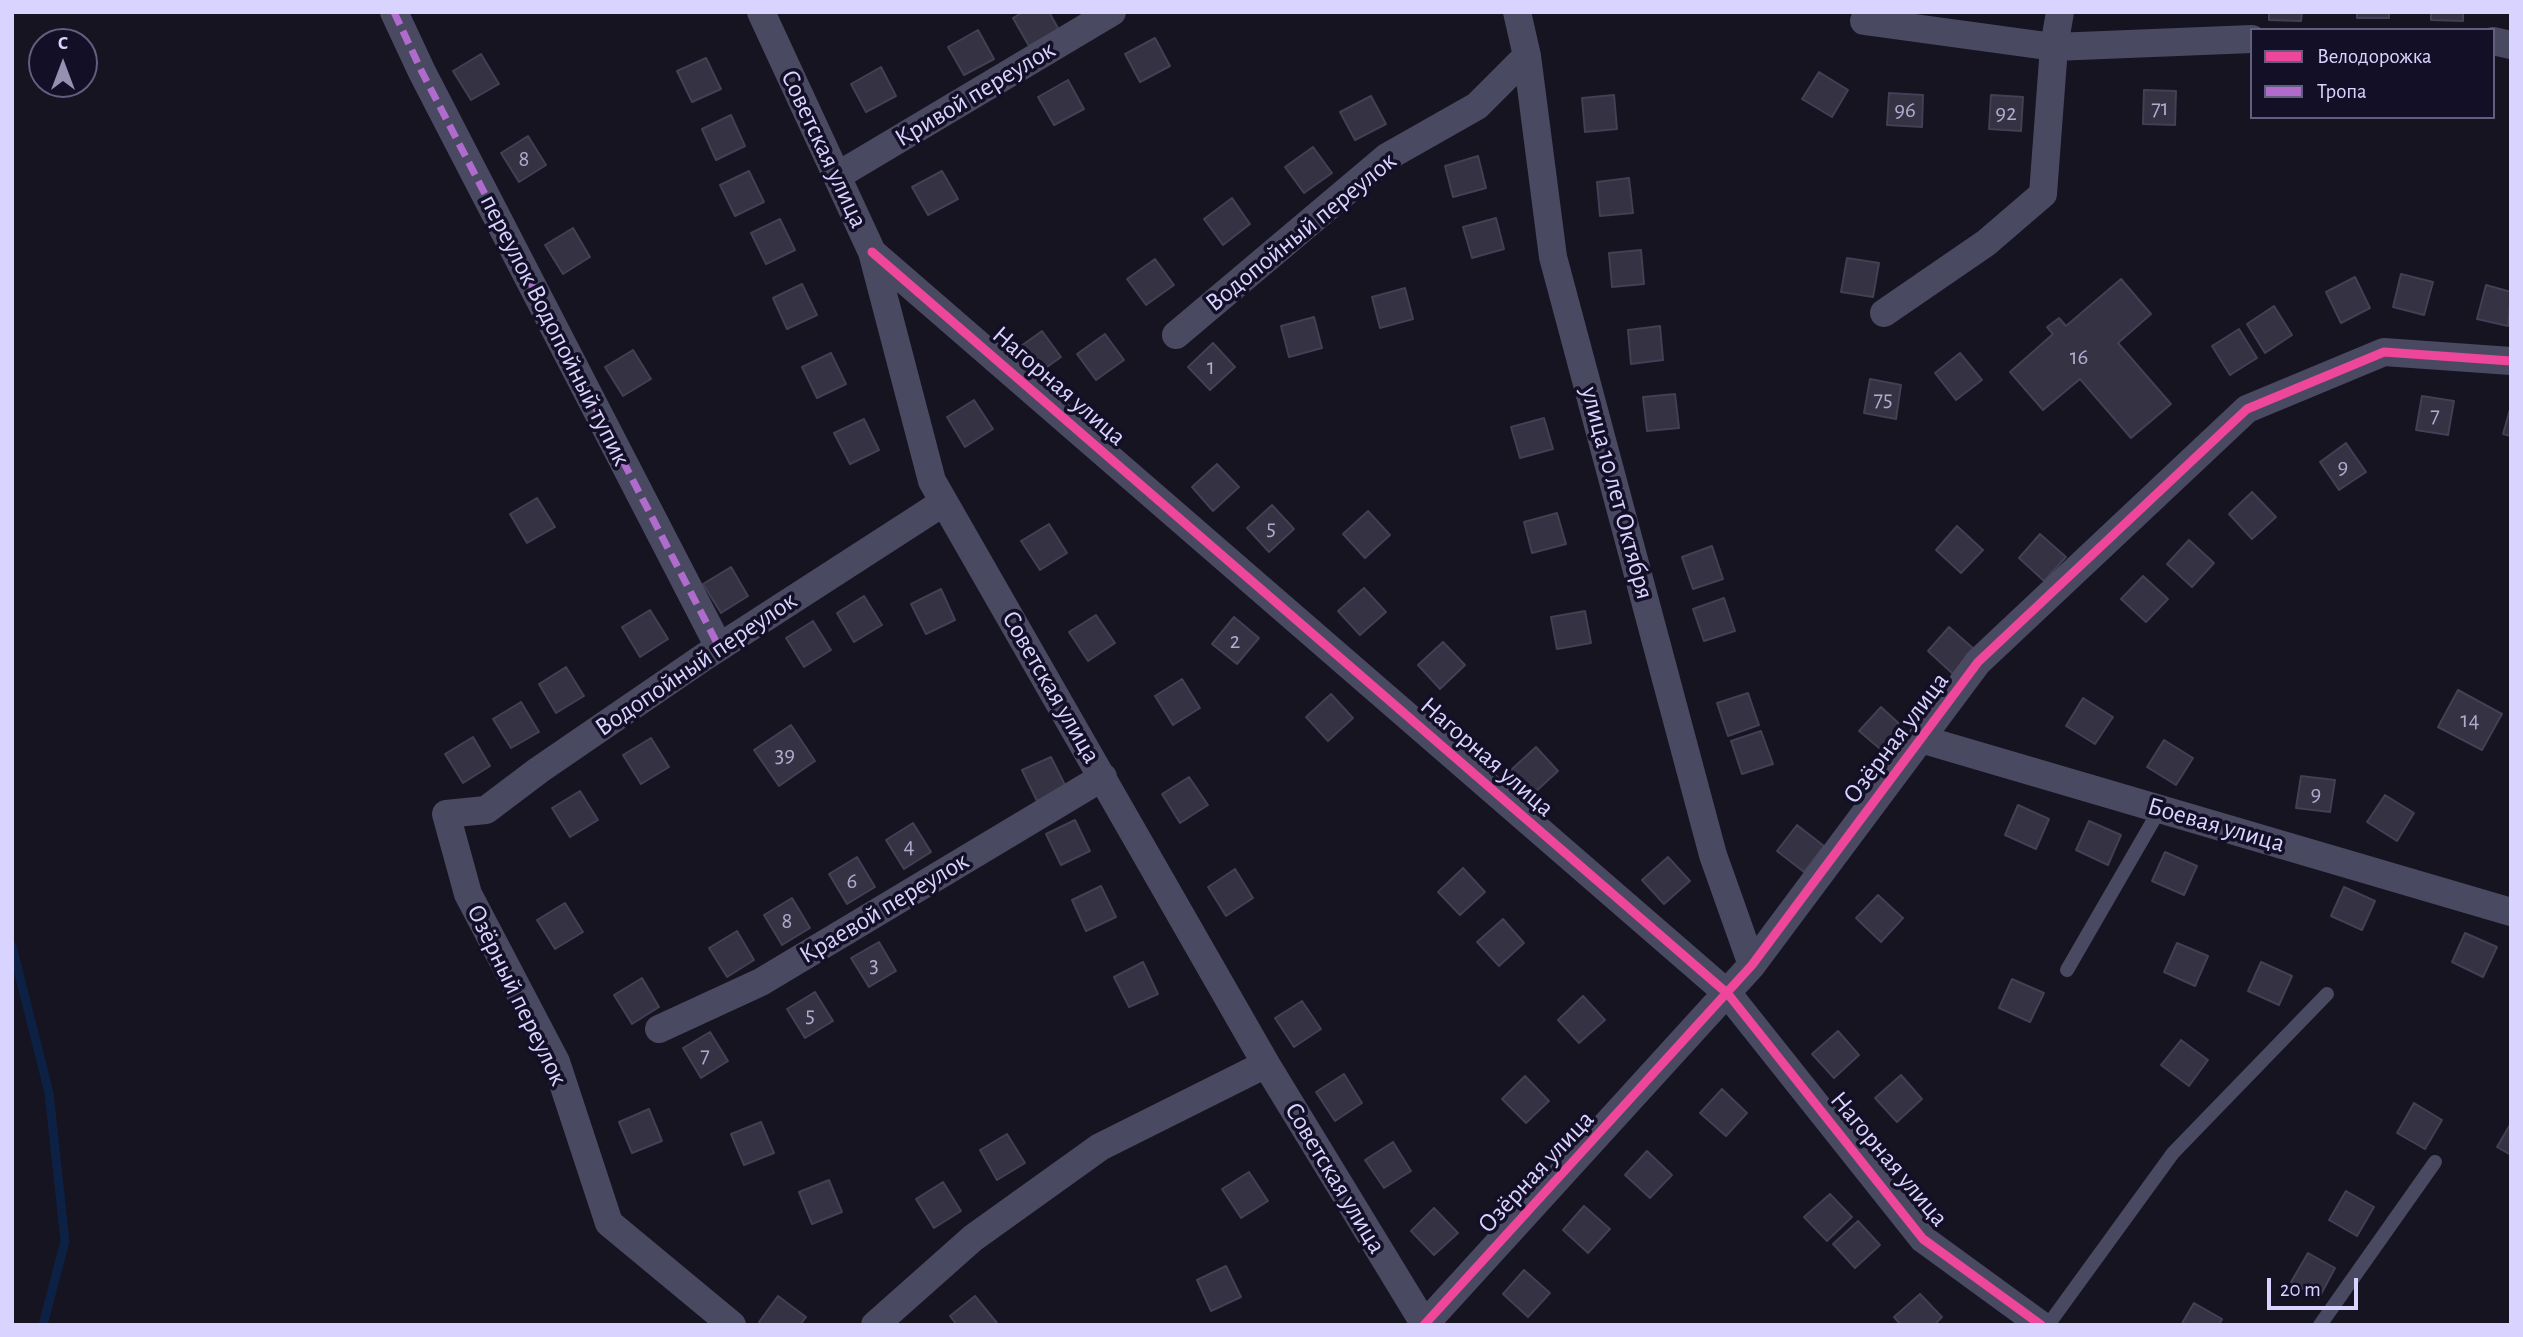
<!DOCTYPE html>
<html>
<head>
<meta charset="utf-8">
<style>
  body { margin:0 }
  #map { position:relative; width:2523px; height:1337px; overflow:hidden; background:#161421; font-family:"Alegreya Sans",sans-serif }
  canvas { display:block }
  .frame { position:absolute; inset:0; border:14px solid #d9d4ff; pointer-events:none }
  .legend { position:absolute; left:2250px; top:28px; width:245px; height:91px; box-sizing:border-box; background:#130f26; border:2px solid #625e7d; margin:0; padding:9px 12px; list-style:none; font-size:21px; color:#d9d4ff }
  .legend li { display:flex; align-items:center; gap:14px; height:35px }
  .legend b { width:35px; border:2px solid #625e7d }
  .north { position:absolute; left:28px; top:28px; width:70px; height:70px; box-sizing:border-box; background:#130f26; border:2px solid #625e7d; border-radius:50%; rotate:0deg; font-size:19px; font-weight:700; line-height:28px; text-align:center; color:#d9d4ff }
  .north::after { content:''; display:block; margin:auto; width:24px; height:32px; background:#9591b1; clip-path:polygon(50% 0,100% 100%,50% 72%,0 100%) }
  .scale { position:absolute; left:2267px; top:1278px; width:91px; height:32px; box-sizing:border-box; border:4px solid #d9d4ff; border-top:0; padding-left:9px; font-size:21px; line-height:24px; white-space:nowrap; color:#d9d4ff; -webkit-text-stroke:5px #130f26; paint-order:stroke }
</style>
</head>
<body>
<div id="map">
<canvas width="2523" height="1337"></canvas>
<div class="frame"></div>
<ul class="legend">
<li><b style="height:9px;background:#ed469a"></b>Велодорожка</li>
<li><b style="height:9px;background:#b06ccc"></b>Тропа</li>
</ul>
<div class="north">С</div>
<div class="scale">20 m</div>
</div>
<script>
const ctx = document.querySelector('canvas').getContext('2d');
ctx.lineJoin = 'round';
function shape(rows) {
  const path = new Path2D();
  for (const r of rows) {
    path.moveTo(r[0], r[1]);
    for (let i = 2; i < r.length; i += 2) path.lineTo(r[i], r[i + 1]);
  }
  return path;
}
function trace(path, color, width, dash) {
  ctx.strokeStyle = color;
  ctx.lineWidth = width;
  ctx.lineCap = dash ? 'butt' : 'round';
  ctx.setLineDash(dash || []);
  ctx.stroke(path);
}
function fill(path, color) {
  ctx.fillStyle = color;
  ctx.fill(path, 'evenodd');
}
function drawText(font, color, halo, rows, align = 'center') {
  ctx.font = font + ' "Alegreya Sans",sans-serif';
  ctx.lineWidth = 7;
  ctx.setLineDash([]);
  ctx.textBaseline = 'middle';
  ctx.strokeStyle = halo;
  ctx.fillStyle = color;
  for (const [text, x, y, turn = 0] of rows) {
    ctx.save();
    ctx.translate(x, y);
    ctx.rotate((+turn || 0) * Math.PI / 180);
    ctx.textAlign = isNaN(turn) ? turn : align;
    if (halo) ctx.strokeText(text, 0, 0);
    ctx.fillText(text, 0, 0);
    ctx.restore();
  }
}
trace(shape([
  [12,946,49,1093,65,1241,43,1325]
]), '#0d2144', 9);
const building = shape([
  [1023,12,1049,12,1059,30,1029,46,1013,18,1023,12],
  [2269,12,2302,12,2301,21,2269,20,2269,12],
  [2357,12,2389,12,2389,18,2357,18,2357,12],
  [2431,12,2463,12,2463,21,2431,20,2431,12],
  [978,30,994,59,964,75,948,47,978,30],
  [1155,38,1170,66,1140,82,1125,54,1155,38],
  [481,54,499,84,471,100,453,71,481,54],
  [706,58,721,89,692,102,677,71,706,58],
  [881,67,896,96,866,112,851,84,881,67],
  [1819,72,1848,90,1832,117,1802,99,1819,72],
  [1068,80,1084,109,1054,125,1038,97,1068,80],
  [2144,90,2176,91,2175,125,2143,124,2144,90],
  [1889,93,1923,95,1922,127,1887,125,1889,93],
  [1614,95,1617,129,1585,132,1582,98,1614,95],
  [1991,95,2023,97,2021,131,1989,129,1991,95],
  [1371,96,1386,124,1355,140,1340,112,1371,96],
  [731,115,745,146,716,160,702,129,731,115],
  [528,136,546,165,519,182,501,153,528,136],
  [1313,147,1332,173,1304,193,1285,167,1313,147],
  [1478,156,1486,188,1453,197,1445,166,1478,156],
  [749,171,764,202,735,216,720,185,749,171],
  [942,171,958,199,928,215,912,187,942,171],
  [1629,178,1633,213,1600,216,1597,182,1629,178],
  [1232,198,1250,224,1223,245,1204,219,1232,198],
  [1496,218,1504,249,1472,258,1463,227,1496,218],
  [780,219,795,250,766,264,751,233,780,219],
  [573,228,590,257,563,274,545,245,573,228],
  [1641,250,1644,284,1612,287,1609,253,1641,250],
  [1847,258,1879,263,1873,297,1841,292,1847,258],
  [1155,259,1174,285,1146,305,1127,279,1155,259],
  [2401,274,2433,282,2424,315,2393,307,2401,274],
  [2355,277,2370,308,2341,323,2326,292,2355,277],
  [2121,279,2151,314,2118,343,2171,404,2131,438,2080,379,2043,410,2010,372,2053,334,2047,327,2059,318,2066,326,2121,279],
  [802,284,817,315,787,329,773,298,802,284],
  [2486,285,2511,292,2508,326,2477,319,2486,285],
  [1405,288,1413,319,1380,328,1372,297,1405,288],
  [2274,306,2292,335,2265,353,2247,324,2274,306],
  [1314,317,1322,348,1289,357,1281,326,1314,317],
  [1660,326,1663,360,1631,364,1628,330,1660,326],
  [2239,329,2257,358,2230,375,2212,346,2239,329],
  [1042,331,1061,357,1033,377,1014,351,1042,331],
  [1105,334,1124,360,1096,380,1077,354,1105,334],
  [1213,343,1235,367,1210,390,1188,367,1213,343],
  [633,350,651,379,623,396,605,367,633,350],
  [831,353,846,384,817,398,802,367,831,353],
  [1960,353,1982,380,1956,400,1935,373,1960,353],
  [1870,379,1901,385,1896,419,1864,413,1870,379],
  [1675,394,1679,428,1647,431,1643,397,1675,394],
  [2422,396,2454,401,2448,435,2416,430,2422,396],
  [974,400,993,429,965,447,947,417,974,400],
  [2511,406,2511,436,2503,434,2511,406],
  [1544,418,1553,449,1520,458,1511,427,1544,418],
  [864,419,879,450,850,464,834,433,864,419],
  [2346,443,2366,472,2339,490,2320,462,2346,443],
  [1217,464,1239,487,1213,511,1192,487,1217,464],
  [2252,492,2276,517,2252,539,2229,514,2252,492],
  [537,498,555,527,527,543,510,514,537,498],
  [1272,505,1294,529,1269,552,1247,528,1272,505],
  [1368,511,1390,535,1365,558,1343,534,1368,511],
  [1557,513,1566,544,1532,553,1524,522,1557,513],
  [1049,524,1067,553,1040,570,1021,541,1049,524],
  [1957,526,1983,550,1961,573,1936,550,1957,526],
  [2040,534,2066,557,2044,581,2019,558,2040,534],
  [2189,540,2214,563,2192,587,2167,564,2189,540],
  [1712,546,1723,579,1693,589,1682,557,1712,546],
  [731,567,748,596,721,613,703,584,731,567],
  [2143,576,2168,599,2146,622,2121,599,2143,576],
  [1364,588,1386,612,1360,635,1338,611,1364,588],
  [941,589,955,620,926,634,911,604,941,589],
  [864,596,882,625,854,642,837,613,864,596],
  [1724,598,1735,631,1704,641,1693,609,1724,598],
  [650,610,668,639,640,657,622,627,650,610],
  [1585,611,1591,643,1557,649,1551,617,1585,611],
  [1096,615,1115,643,1088,661,1069,632,1096,615],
  [1234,617,1259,638,1237,664,1212,644,1234,617],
  [813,621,831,650,804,667,786,638,813,621],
  [1949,627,1975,650,1953,674,1928,651,1949,627],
  [1443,642,1465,665,1440,689,1418,665,1443,642],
  [566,667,584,696,556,713,539,684,566,667],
  [1182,679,1200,708,1173,725,1155,696,1182,679],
  [2458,690,2502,714,2482,750,2438,727,2458,690],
  [1748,693,1759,725,1728,736,1717,703,1748,693],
  [1331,694,1353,718,1328,741,1306,717,1331,694],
  [2083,698,2113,717,2095,744,2066,726,2083,698],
  [521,702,539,732,511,748,493,719,521,702],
  [1881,707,1906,730,1885,753,1859,731,1881,707],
  [791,725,815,761,779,786,754,750,791,725],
  [1761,731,1773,764,1742,774,1731,741,1761,731],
  [473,737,490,766,463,783,445,754,473,737],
  [651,738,669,767,641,784,623,755,651,738],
  [2164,740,2193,758,2176,785,2147,767,2164,740],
  [1536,747,1558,771,1533,794,1511,770,1536,747],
  [1051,757,1066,787,1037,801,1022,770,1051,757],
  [2301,776,2335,780,2330,812,2296,808,2301,776],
  [1189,777,1208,805,1180,823,1162,794,1189,777],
  [580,791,598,820,570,837,552,808,580,791],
  [2385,795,2414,813,2397,841,2367,822,2385,795],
  [2018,805,2049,819,2036,849,2005,835,2018,805],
  [1075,820,1090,851,1061,865,1046,834,1075,820],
  [2089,821,2121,835,2108,865,2076,850,2089,821],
  [913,823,931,852,904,869,886,840,913,823],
  [1797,825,1824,846,1804,872,1777,851,1797,825],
  [2165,852,2197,866,2184,895,2152,881,2165,852],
  [857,857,875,887,847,904,829,874,857,857],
  [1668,857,1690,881,1664,904,1642,880,1668,857],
  [1463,868,1485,892,1460,915,1438,892,1463,868],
  [1235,869,1253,898,1226,916,1208,887,1235,869],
  [1101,886,1116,917,1086,931,1072,900,1101,886],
  [2344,887,2375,901,2362,930,2331,916,2344,887],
  [1878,895,1903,918,1881,942,1856,918,1878,895],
  [792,898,810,928,782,945,764,915,792,898],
  [565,903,583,932,555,949,537,920,565,903],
  [1503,919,1524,943,1499,966,1477,942,1503,919],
  [737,931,754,960,727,977,709,948,737,931],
  [2465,933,2497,947,2483,977,2452,962,2465,933],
  [879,942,896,971,869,987,851,958,879,942],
  [2177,943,2208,956,2195,986,2164,972,2177,943],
  [1143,962,1158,994,1129,1007,1114,977,1143,962],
  [2261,962,2292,976,2279,1005,2248,991,2261,962],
  [642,978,659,1007,632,1024,614,995,642,978],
  [2012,979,2044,993,2030,1022,1999,1008,2012,979],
  [815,992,833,1021,805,1038,787,1009,815,992],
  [1583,996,1605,1020,1579,1043,1558,1020,1583,996],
  [1302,1001,1321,1029,1294,1047,1275,1018,1302,1001],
  [1838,1031,1859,1055,1834,1078,1812,1054,1838,1031],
  [710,1032,728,1061,701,1078,683,1048,710,1032],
  [2181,1040,2208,1060,2189,1086,2161,1065,2181,1040],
  [1344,1074,1362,1103,1335,1121,1316,1092,1344,1074],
  [1901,1075,1922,1099,1897,1122,1875,1098,1901,1075],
  [1525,1076,1549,1101,1526,1123,1502,1099,1525,1076],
  [1722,1089,1747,1113,1726,1136,1700,1113,1722,1089],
  [2414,1103,2442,1120,2425,1149,2397,1133,2414,1103],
  [649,1109,662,1141,632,1153,619,1122,649,1109],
  [761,1122,774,1153,744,1165,731,1134,761,1122],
  [2511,1123,2511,1155,2497,1147,2511,1123],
  [1007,1134,1025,1163,997,1180,980,1150,1007,1134],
  [1393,1142,1411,1171,1384,1188,1365,1160,1393,1142],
  [1647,1151,1672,1175,1650,1198,1625,1175,1647,1151],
  [1249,1172,1268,1201,1241,1218,1222,1189,1249,1172],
  [829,1180,842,1212,812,1224,799,1192,829,1180],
  [943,1182,961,1211,934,1228,916,1199,943,1182],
  [2346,1191,2374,1207,2357,1236,2329,1220,2346,1191],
  [1830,1194,1852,1217,1827,1241,1804,1217,1830,1194],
  [1584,1206,1610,1229,1588,1253,1563,1230,1584,1206],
  [1434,1208,1458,1233,1434,1255,1411,1231,1434,1208],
  [1858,1221,1880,1245,1855,1268,1833,1244,1858,1221],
  [2308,1253,2335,1268,2319,1298,2291,1282,2308,1253],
  [1226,1266,1241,1297,1211,1311,1197,1280,1226,1266],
  [1524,1270,1550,1293,1528,1317,1503,1294,1524,1270],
  [1920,1294,1942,1317,1934,1325,1901,1325,1894,1317,1920,1294],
  [778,1296,806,1317,800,1325,762,1325,759,1322,778,1296],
  [975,1296,997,1323,995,1325,957,1325,950,1316,975,1296],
  [2194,1303,2222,1319,2219,1325,2181,1325,2194,1303]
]);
fill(building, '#343243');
trace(building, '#433f54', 2);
trace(shape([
  [2067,970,2160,809],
  [2048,1325,2173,1153,2327,994],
  [2320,1325,2435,1162]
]), '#4a4962', 14);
trace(shape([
  [394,12,422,72,719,647],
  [761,12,872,252,932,481,1266,1064,1425,1325],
  [1517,12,1527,56,1553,257,1713,855,1752,965],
  [1864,21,2054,47,2252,39],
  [2493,41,2511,45],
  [837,176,1112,12],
  [872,252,1728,994,1923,1239,2041,1325],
  [1884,313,1986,243,2043,194,2054,47,2060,12],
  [1176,335,1387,157,1477,106,1527,56],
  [1921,739,2511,912],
  [659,1029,761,982,1103,777],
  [732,1325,609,1223,556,1062,468,894,446,814,486,810,539,770,704,657,944,502],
  [875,1325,973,1238,1100,1147,1266,1064],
  [1424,1325,1752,965,1978,662,2247,409,2384,352,2511,361]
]), '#4a4962', 28);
trace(shape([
  [394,12,422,72,719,647]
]), '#b06ccc', 7, [14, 7]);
trace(shape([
  [872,252,1728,994,1923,1239,2041,1325],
  [1424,1325,1752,965,1978,662,2247,409,2384,352,2511,361]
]), '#ed469a', 9);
drawText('23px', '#b0acd0', null, [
  ["71",2160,108],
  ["96",1905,110],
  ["92",2006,113],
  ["8",524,159],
  ["16",2079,357],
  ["1",1211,367],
  ["75",1883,399],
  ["7",2435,415],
  ["9",2343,467],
  ["5",1271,528],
  ["2",1235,641],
  ["14",2470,720],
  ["39",785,755],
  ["9",2316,794],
  ["4",909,846],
  ["6",852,881],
  ["8",787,921],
  ["3",874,965],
  ["5",810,1015],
  ["7",705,1055]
]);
drawText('26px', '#d9d4ff', '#130f26', [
  ["Кривой переулок",975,94,-31],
  ["Советская улица",824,149,65],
  ["Водопойный переулок",1301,232,-39],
  ["переулок Водопойный тупик",555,330,63],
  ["Нагорная улица",1059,386,41],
  ["улица 10 лет Октября",1617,493,75],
  ["Водопойный переулок",696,664,-34],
  ["Советская улица",1051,687,60],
  ["Озёрная улица",1896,738,-53],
  ["Нагорная улица",1487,757,41],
  ["Боевая улица",2216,825,16],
  ["Краевой переулок",884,908,-31],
  ["Озёрный переулок",517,995,64],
  ["Нагорная улица",1889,1159,50],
  ["Озёрная улица",1536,1172,-47],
  ["Советская улица",1335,1178,59]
]);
</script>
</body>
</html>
